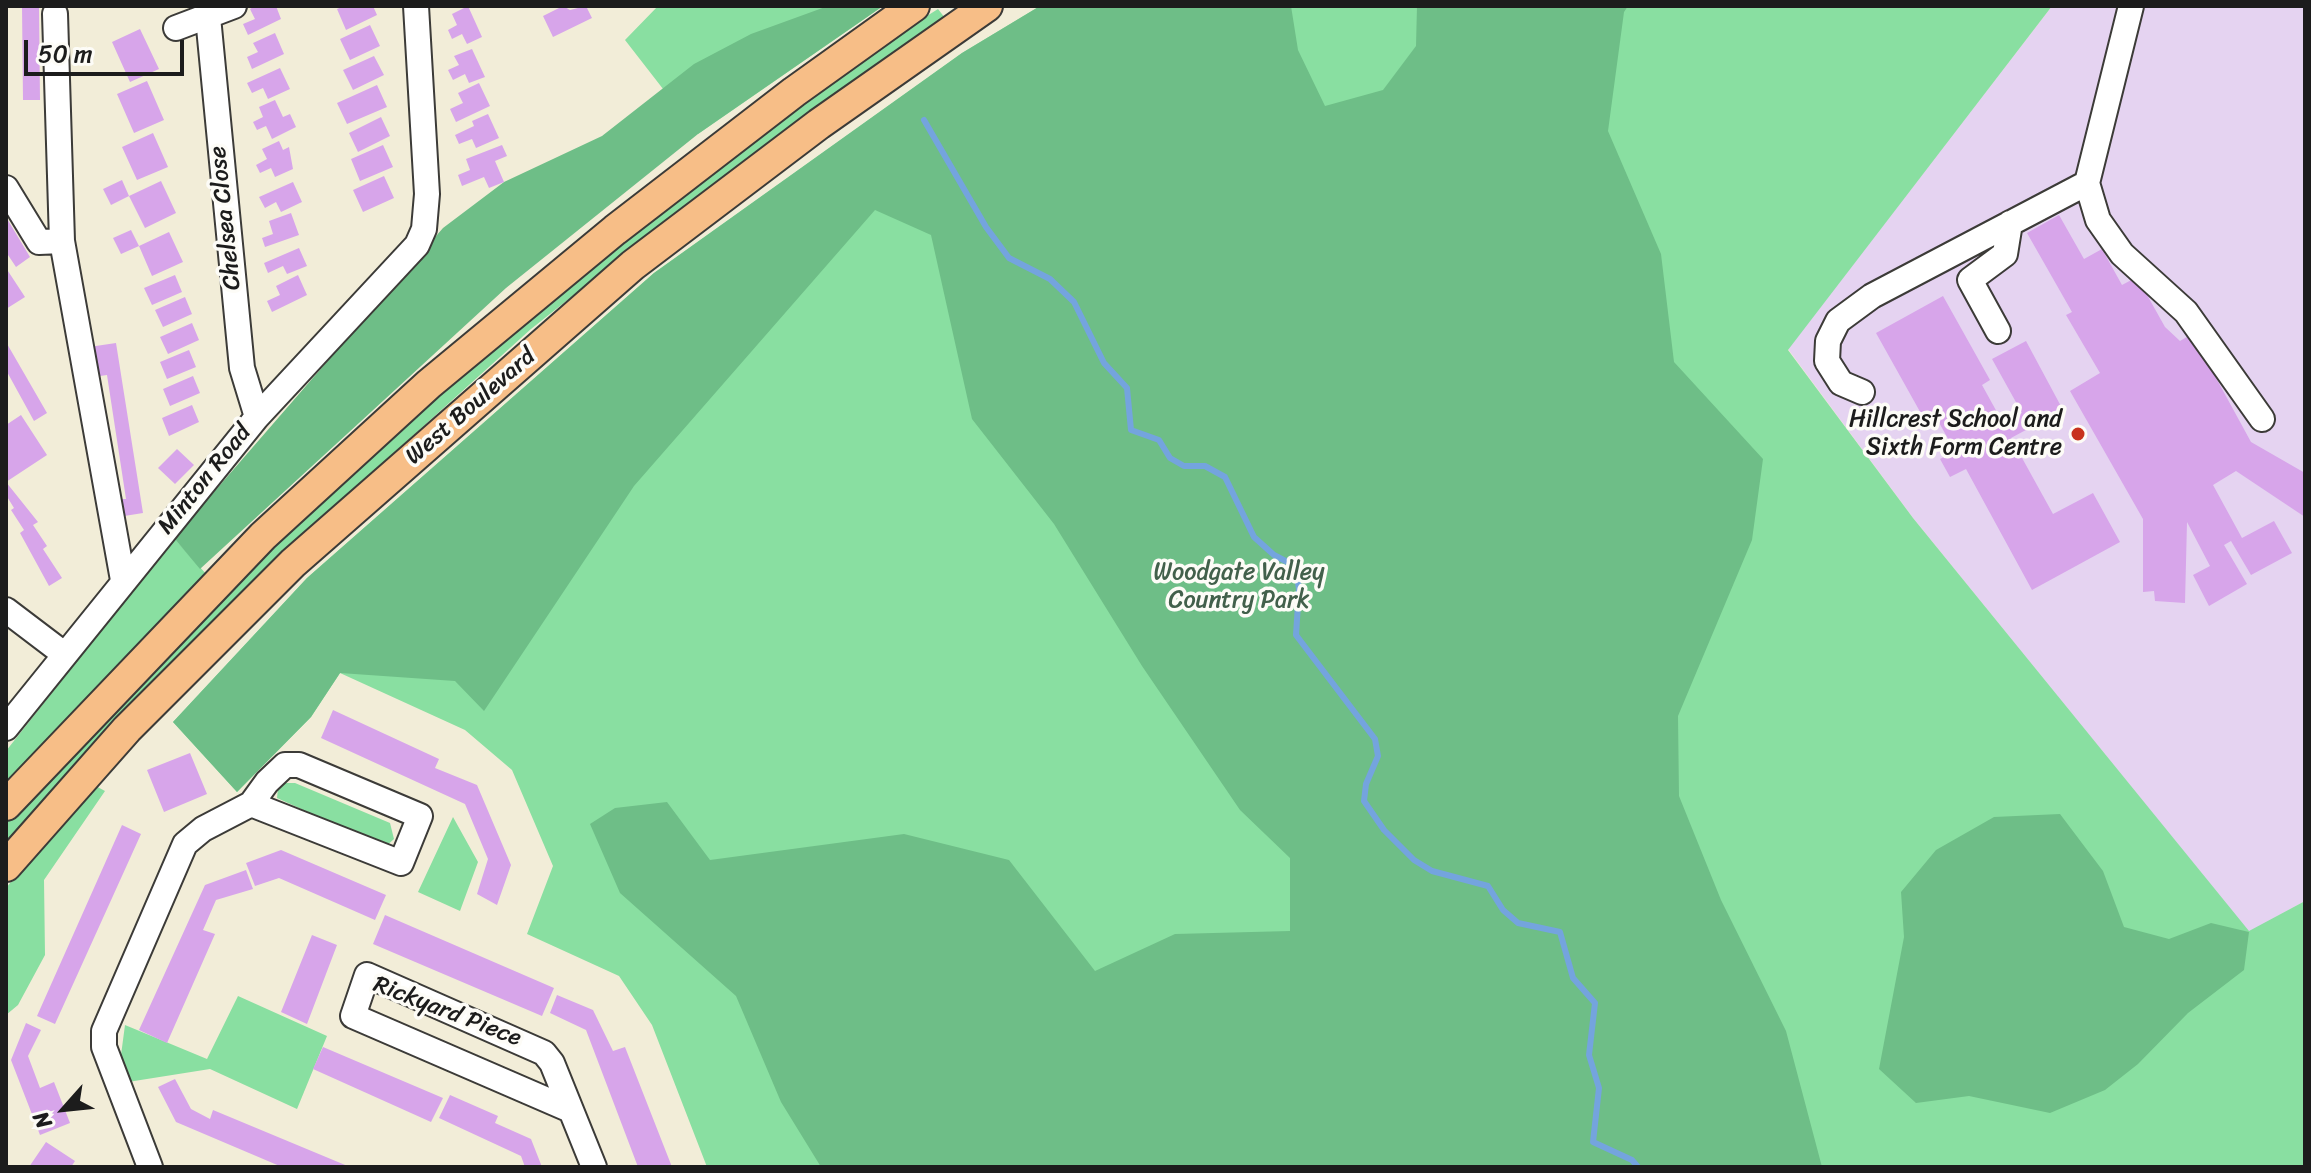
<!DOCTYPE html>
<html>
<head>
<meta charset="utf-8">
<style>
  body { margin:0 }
  #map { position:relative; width:2311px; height:1173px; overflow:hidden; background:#f2edd8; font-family:Sriracha,sans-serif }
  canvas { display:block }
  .frame { position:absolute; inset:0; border:8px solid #1c1c1c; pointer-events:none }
  .north { position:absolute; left:24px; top:1069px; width:80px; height:80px; -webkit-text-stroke:6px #fdfcf7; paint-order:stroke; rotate:243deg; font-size:22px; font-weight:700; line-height:32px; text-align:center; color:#1c1c1c }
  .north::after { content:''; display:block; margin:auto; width:28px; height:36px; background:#1c1c1c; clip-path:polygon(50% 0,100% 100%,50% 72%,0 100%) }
  .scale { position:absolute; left:24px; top:40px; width:160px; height:36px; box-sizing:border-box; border:4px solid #1c1c1c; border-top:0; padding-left:10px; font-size:24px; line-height:28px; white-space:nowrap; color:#1c1c1c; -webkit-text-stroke:6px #fdfcf7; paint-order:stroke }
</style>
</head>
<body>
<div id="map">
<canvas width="2311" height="1173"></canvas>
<div class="frame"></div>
<div class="north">N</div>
<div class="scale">50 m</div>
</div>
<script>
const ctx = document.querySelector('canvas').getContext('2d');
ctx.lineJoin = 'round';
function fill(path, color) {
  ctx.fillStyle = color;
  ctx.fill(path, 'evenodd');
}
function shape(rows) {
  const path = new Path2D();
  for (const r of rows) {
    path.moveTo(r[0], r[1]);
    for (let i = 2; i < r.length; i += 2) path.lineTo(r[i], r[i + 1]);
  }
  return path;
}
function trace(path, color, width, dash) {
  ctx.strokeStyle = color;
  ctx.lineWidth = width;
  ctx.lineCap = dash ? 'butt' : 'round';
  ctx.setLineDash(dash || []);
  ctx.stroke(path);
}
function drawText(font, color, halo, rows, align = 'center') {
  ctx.font = font + ' Sriracha,sans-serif';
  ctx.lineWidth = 7;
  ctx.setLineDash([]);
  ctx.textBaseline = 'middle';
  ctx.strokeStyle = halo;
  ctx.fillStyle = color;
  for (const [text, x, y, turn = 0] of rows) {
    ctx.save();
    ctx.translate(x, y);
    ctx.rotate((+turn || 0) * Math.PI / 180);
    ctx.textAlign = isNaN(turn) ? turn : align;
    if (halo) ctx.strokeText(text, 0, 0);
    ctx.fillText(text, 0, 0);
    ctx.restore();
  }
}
fill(shape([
  [2052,6,2305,6,2305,901,2249,932,1913,518,1788,349]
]), '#e5d3f1');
fill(shape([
  [658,6,883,6,698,134,625,40],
  [1040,6,2052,6,1788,350,1913,518,2249,931,2305,901,2305,1167,707,1167,652,1025,619,976,527,934,553,866,512,770,465,730,340,673,311,717,237,792,173,722,307,578,654,273,962,53],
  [938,9,945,18,648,236,531,329,366,478,194,643,6,845,6,821,194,621,450,382,586,269,865,55],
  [174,538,207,575,6,787,6,751],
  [284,783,295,783,390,823,394,839,385,847,277,798,278,788],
  [92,784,105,791,44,880,45,955,18,1005,6,1015,6,888],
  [453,817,478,862,460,911,418,892],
  [238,996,327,1036,297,1109,210,1069,128,1082,121,1055,125,1025,207,1059]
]), '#89dfa1');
fill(shape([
  [828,6,883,6,698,134,506,288,200,569,174,538,443,228,504,182,602,136,694,64,751,34],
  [1040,6,1291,6,1298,50,1325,106,1383,90,1416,46,1417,6,1628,6,1624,12,1608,131,1661,254,1674,362,1763,459,1752,540,1678,716,1679,796,1721,900,1786,1031,1822,1167,821,1167,781,1102,736,996,620,893,590,824,615,808,667,802,710,860,904,834,1009,860,1095,971,1175,934,1290,931,1290,858,1240,810,1142,666,1054,524,972,419,931,235,875,210,634,486,484,711,455,681,340,673,311,717,237,792,173,722,307,578,654,273,962,53],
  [2060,814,2103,871,2124,927,2169,939,2211,923,2249,932,2244,970,2188,1013,2138,1064,2105,1090,2050,1113,1969,1096,1916,1103,1879,1069,1904,937,1901,892,1936,850,1994,817]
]), '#6ebe87');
trace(shape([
  [924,120,986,227,1009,258,1050,279,1074,302,1104,363,1127,388,1131,430,1159,440,1170,458,1184,466,1205,466,1225,477,1254,537,1274,555,1295,566,1299,589,1296,635,1375,739,1378,756,1366,784,1364,801,1384,830,1414,860,1432,871,1488,886,1503,910,1518,923,1560,932,1573,978,1595,1003,1589,1055,1599,1088,1593,1142,1632,1160,1638,1167]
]), '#74a4de', 6);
fill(shape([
  [22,6,39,6,40,100,23,100],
  [255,6,276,6,281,19,248,35,243,24,255,19,250,9],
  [344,6,373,6,377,15,346,30,337,9],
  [468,6,482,37,467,44,462,34,452,39,448,30,457,25,452,14],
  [563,6,570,10,586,6,592,18,553,37,543,16],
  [370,25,380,46,350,60,340,39],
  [140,29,159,69,130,82,112,42],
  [275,33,284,54,252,69,247,57,258,52,253,43],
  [472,49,485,77,469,83,465,74,453,80,448,70,459,65,454,56],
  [374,56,384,75,353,90,343,70],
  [280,68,290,89,268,99,263,88,252,93,247,83],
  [147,81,164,120,134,133,117,94],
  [479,83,490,106,456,122,450,109,463,103,458,93],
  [377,85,387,107,347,124,337,103],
  [275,100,283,117,290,114,296,127,272,139,266,126,257,130,253,122,263,117,259,107],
  [488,114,499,138,476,148,472,139,459,144,455,135,474,126,472,121],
  [381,117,390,136,358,152,349,133],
  [153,133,168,167,137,180,122,147],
  [279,141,283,150,289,147,293,169,275,177,271,168,260,173,256,165,267,159,262,149],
  [383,145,393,167,360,181,351,159],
  [502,145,507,156,495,161,504,182,489,188,484,177,462,186,458,175,470,170,466,159],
  [384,176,394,198,363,212,353,190],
  [122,180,129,196,111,205,103,189],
  [161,181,176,213,145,228,129,196],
  [293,182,302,202,281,212,276,202,265,208,259,197],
  [291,213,299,235,265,247,262,238,273,234,269,221],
  [2059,215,2084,259,2102,249,2122,285,2137,277,2165,327,2180,341,2192,334,2251,442,2305,473,2305,517,2236,471,2213,485,2242,538,2274,521,2292,553,2251,575,2231,541,2224,545,2247,584,2209,606,2193,575,2210,566,2187,522,2185,603,2155,601,2154,591,2143,592,2143,519,2070,391,2100,373,2066,315,2072,312,2027,233],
  [6,217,30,257,16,267,6,252],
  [131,230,139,246,121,254,113,238],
  [169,232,183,262,152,276,139,246],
  [299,248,307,266,287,274,283,266,268,273,264,263],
  [6,268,25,297,6,309],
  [175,275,182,292,152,305,144,288],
  [298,275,307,295,272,312,267,301,280,295,276,286],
  [1943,296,1990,380,1982,385,2003,423,2022,413,1992,359,2026,341,2063,410,2011,438,2053,514,2093,493,2120,542,2032,590,1966,469,1950,477,1940,459,1955,451,1933,412,1923,417,1876,333],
  [185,297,192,314,163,327,155,310],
  [192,323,199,340,168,354,160,337],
  [6,342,47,413,34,421,6,370],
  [116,343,143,513,118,517,120,499,126,499,107,375,93,377,89,347],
  [189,350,196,367,167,379,160,362],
  [193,376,200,393,170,406,163,389],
  [192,405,199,422,169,436,162,418],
  [21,415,47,455,6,482,6,425],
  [177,449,194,465,175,484,158,468],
  [6,482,38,522,33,525,47,546,43,549,62,578,49,586,20,533,24,530,11,510,14,508,6,495],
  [333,710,439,759,435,768,477,785,511,865,497,905,477,894,488,859,465,804,321,738],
  [190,753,207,794,164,812,147,770],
  [122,825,141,834,55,1024,37,1016],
  [281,850,386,895,375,920,279,878,255,886,246,863],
  [246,870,253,889,216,900,203,930,215,934,167,1043,139,1030,205,885],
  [385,915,554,988,542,1016,373,944],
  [312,935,337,945,307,1024,281,1012],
  [557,995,593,1010,613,1051,625,1047,672,1167,638,1167,586,1030,550,1013],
  [26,1023,41,1030,28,1056,40,1088,54,1082,70,1123,40,1135,11,1060],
  [323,1047,443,1098,431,1122,313,1069],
  [175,1079,191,1109,210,1119,213,1110,350,1167,282,1167,176,1122,158,1087],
  [450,1095,498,1116,495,1123,531,1139,542,1167,525,1167,521,1156,439,1118],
  [46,1142,75,1161,71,1167,29,1167]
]), '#d7a5ea');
const minor = shape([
  [2131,6,2087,183,2098,220,2122,254,2186,312,2262,419],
  [55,14,62,241,123,580],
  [208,17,242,368,257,417],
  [176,28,234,6],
  [6,188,39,242,62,241],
  [1998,331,1970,280,2005,254,2010,223],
  [1862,392,1841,383,1827,361,1828,341,1838,321,1872,296,2087,183],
  [6,610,64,654],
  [6,728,257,417,417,245,424,229,427,194,416,6],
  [568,1109,353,1016,367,975,544,1053,552,1063,594,1167],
  [150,1167,104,1047,104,1031,185,844,203,829,251,804,267,782,285,765,299,765,420,816,401,863,251,804]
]);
const major = shape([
  [6,805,263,536,429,384,615,230,794,92,914,6],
  [6,866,127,729,293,563,633,265,819,124,987,6]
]);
trace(minor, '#3c3b38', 28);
trace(major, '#3c3b38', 34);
trace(minor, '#fff', 24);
trace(major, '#f7be87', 30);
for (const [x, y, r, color] of [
  [2078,434,8,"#c8321e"]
]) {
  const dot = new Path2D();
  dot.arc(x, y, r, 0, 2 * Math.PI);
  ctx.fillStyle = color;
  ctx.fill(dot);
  trace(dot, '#fdfcf7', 3);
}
drawText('24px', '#1c1c1c', '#fdfcf7', [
  ["Chelsea Close",226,218,-96],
  ["West Boulevard",471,407,-41],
  ["Minton Road",205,480,-51],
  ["Rickyard Piece",447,1012,21]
]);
drawText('24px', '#1c1c1c', '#fdfcf7', [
  ["Hillcrest School and",2062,420],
  ["Sixth Form Centre",2062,448]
], 'right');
drawText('24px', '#42604b', '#fdfcf7', [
  ["Woodgate Valley",1239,573],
  ["Country Park",1239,601]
]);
</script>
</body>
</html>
